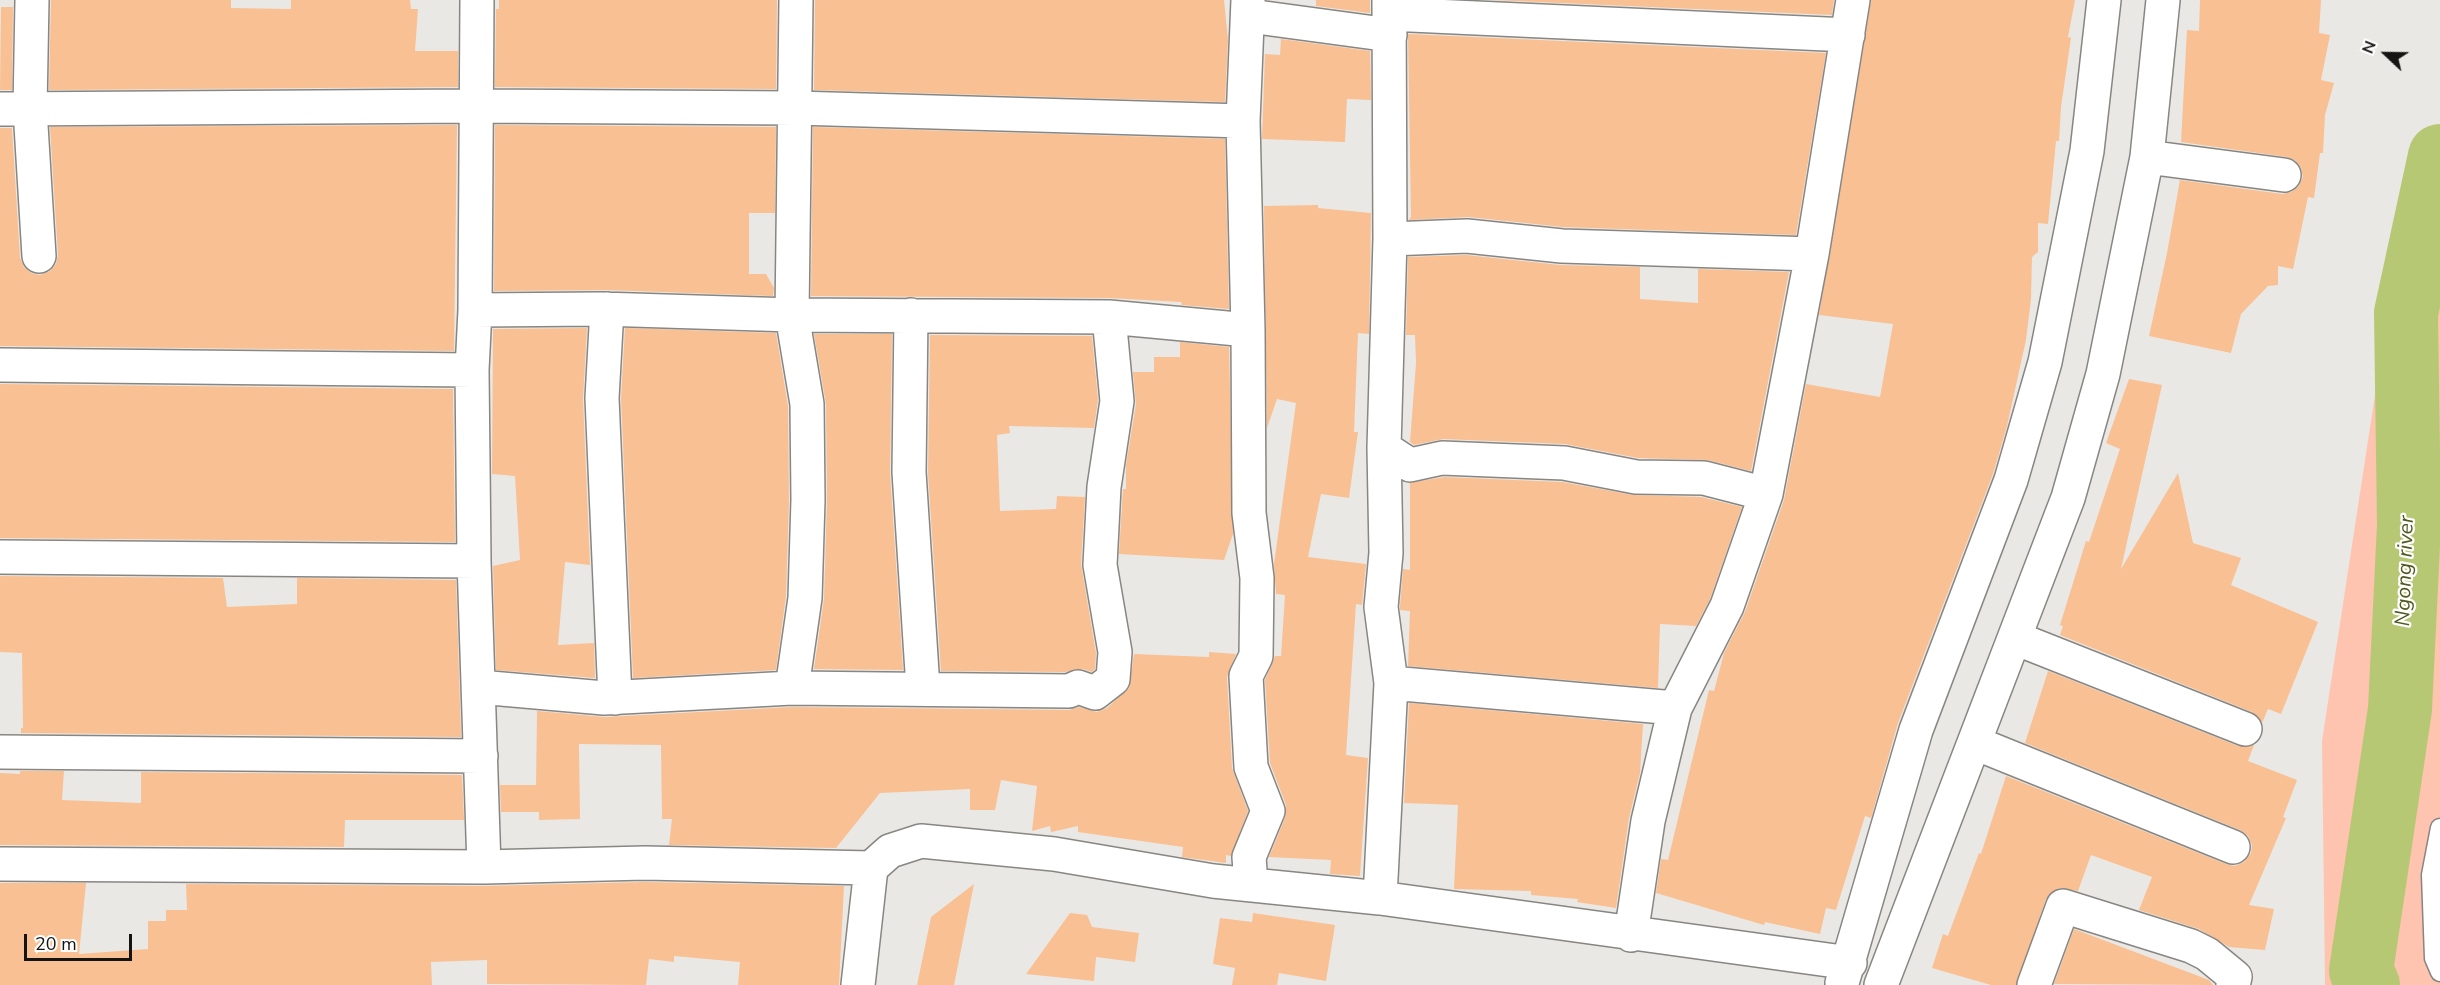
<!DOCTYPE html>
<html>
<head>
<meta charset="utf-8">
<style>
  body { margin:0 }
  #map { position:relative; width:2440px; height:985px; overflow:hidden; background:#eae8e4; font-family:"Nunito Sans",sans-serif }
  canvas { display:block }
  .north { position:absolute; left:2356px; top:24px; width:60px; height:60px; -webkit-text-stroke:4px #fff; paint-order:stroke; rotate:292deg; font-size:16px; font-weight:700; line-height:24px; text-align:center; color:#151413 }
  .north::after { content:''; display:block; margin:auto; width:21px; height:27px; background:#151413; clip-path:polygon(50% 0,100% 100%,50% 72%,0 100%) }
  .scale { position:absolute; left:24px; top:934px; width:108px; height:27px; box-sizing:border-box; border:3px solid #151413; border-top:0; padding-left:8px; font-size:18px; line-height:21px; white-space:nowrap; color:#151413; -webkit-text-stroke:4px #fff; paint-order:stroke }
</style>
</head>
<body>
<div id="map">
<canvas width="2440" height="985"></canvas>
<div class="north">N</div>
<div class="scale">20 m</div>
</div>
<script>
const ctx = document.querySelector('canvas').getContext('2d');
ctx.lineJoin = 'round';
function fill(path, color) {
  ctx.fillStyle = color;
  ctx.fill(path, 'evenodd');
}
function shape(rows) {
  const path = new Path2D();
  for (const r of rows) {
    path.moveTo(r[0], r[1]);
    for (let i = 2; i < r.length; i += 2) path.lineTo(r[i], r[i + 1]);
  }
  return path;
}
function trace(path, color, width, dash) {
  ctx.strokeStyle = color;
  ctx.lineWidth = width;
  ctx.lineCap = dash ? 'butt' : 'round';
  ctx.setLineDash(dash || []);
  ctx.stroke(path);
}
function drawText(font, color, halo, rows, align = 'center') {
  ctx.font = font + ' "Nunito Sans",sans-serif';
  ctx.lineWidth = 4.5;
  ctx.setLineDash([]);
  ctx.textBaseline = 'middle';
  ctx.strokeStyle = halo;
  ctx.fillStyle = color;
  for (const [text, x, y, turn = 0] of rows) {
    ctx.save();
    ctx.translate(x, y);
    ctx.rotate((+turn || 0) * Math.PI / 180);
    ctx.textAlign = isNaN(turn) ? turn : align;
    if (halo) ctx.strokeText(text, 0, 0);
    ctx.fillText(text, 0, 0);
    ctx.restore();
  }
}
fill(shape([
  [2440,124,2440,985,2325,985,2322,741,2394,271]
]), '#fec4af');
trace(shape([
  [2368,985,2361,971,2400,709,2409,525,2406,313,2440,156]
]), '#b7c875', 64);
fill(shape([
  [51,0,231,0,231,8,291,9,291,0,410,0,411,9,418,9,415,51,458,51,458,87,49,90],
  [499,0,777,0,776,89,495,87,496,9,499,9],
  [815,0,1224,0,1228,40,1225,102,814,90],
  [1316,0,1370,0,1370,13,1316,6],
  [1493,0,1834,0,1832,15],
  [1871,0,2075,0,2068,37,2071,38,2061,107,2059,141,2056,141,2048,224,2038,223,2038,252,2032,257,2031,299,2026,340,2007,426,1993,474,1898,723,1871,818,1865,816,1836,910,1826,908,1820,934,1765,922,1764,925,1656,893,1661,859,1668,860,1709,690,1714,691,1724,653,1745,612,1784,500,1806,384,1880,397,1893,324,1819,315],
  [2200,0,2321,0,2319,33,2330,35,2321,80,2334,83,2325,115,2323,153,2320,153,2314,198,2308,197,2293,269,2278,266,2278,285,2268,286,2241,314,2231,353,2149,336,2167,253,2180,180,2282,194,2291,192,2298,187,2303,177,2301,168,2296,161,2287,157,2181,142,2187,30,2199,31],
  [1,7,13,7,12,90,0,90],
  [1408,34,1826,53,1796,235,1563,227,1469,217,1409,220,1411,217],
  [1281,39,1370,51,1371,100,1347,99,1345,142,1262,139,1265,54,1280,55],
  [457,125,454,351,0,346,0,128,12,128,20,258,24,267,31,273,40,275,50,271,56,264,58,255,50,127],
  [495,125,776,127,775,213,749,213,749,274,766,274,774,288,773,296,607,290,494,291],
  [813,127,1225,139,1229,309,1182,305,1181,302,1109,298,811,296],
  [1318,205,1318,208,1371,213,1369,334,1358,333,1354,432,1358,432,1349,498,1321,494,1308,557,1366,564,1362,605,1356,604,1346,755,1368,758,1360,876,1330,874,1331,860,1269,857,1285,818,1286,805,1270,763,1265,680,1275,656,1281,656,1285,595,1276,594,1274,564,1296,403,1277,399,1267,428,1264,206],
  [1466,255,1560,265,1640,267,1640,299,1698,303,1698,269,1789,272,1751,471,1708,460,1638,458,1565,444,1443,439,1414,445,1410,442,1416,363,1415,335,1406,335,1408,257],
  [587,328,583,399,590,565,565,562,558,645,594,643,595,678,496,670,493,566,520,560,515,476,492,474,493,329],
  [625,328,776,333,788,406,789,500,786,596,776,670,633,678,621,398],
  [814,334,892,334,890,473,903,670,814,669,824,599,827,500,826,404],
  [930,335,1092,336,1098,400,1094,428,1009,426,1010,433,997,435,1000,511,1056,509,1057,496,1085,497,1081,564,1096,653,1095,669,1092,672,1083,669,1065,672,941,671,928,472],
  [1180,342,1229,347,1233,534,1224,560,1119,554,1123,489,1126,489,1126,465,1136,404,1133,372,1154,372,1154,357,1180,357],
  [2129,379,2162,385,2121,569,2178,473,2193,543,2241,558,2231,585,2318,622,2281,714,2268,709,2262,723,2252,712,2060,635,2063,626,2060,625,2086,541,2089,542,2120,449,2106,443],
  [0,384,453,389,455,542,0,538],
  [1444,477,1562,482,1633,495,1701,497,1742,507,1710,599,1696,626,1660,624,1658,688,1408,666,1410,611,1400,610,1400,607,1403,569,1410,570,1410,483],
  [0,576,223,578,227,607,297,604,297,578,456,580,461,737,21,733,21,728,23,728,22,653,0,652],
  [1209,652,1236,654,1227,677,1232,768,1248,811,1231,856,1226,855,1226,863,1182,857,1183,847,1078,832,1078,826,1051,832,1050,826,1032,831,1037,786,1001,780,995,810,970,810,970,789,880,793,836,848,669,845,672,819,662,819,661,745,579,744,580,819,539,820,539,812,501,812,500,785,536,785,537,711,605,717,792,707,1069,710,1079,707,1097,712,1107,708,1129,688,1134,654,1209,657],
  [2048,671,2238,746,2254,745,2248,761,2297,780,2283,817,2286,818,2249,905,2274,909,2265,950,2229,947,2199,929,2139,910,2152,877,2091,855,2078,891,2059,888,2046,899,2016,985,1991,985,1932,968,1943,934,1948,936,1979,853,1981,854,2006,776,2226,864,2235,866,2244,862,2251,853,2252,845,2248,836,2240,830,2025,743],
  [1409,703,1643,724,1640,773,1629,818,1616,908,1577,902,1578,899,1531,895,1531,891,1454,889,1458,805,1404,803],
  [20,771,64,771,62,800,141,803,141,772,462,775,464,820,345,820,344,847,0,845,0,773,20,774],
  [645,882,844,886,839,985,738,985,740,962,674,956,674,962,649,959,646,985,487,984,487,960,431,962,432,985,0,985,0,883,86,883,79,954,148,949,148,921,166,921,166,910,187,910,186,884,484,886],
  [974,884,954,985,917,985,931,917],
  [1070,913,1087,915,1092,927,1139,933,1135,962,1096,957,1094,981,1026,974],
  [1253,913,1335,925,1326,981,1279,973,1277,985,1232,985,1235,968,1213,964,1220,918,1252,922],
  [2074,929,2209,980,2213,985,2054,984]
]), '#f9c093');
const service = shape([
  [2440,828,2431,875,2434,958,2440,972]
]);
const minor = shape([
  [32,0,30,109,39,256],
  [477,0,475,310,472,370,474,561,484,867],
  [1248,0,1243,121,1248,330,1249,513,1257,578,1256,656,1246,676,1251,767,1268,811,1249,857,1251,884],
  [1389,14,1848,35],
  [1249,16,1390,35],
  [0,109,476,106,796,108,1243,121],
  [2147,157,2284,175],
  [1390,239,1467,236,1562,246,1812,254],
  [607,309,602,398,615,698],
  [475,310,601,309,792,315,1109,317,1248,330],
  [911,315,909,472,923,688],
  [0,365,472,370],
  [1384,448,1410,465,1442,458,1564,463,1636,477,1704,478,1766,494],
  [0,557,474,561],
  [2015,638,2245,729],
  [1391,683,1675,708],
  [479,687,604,698,792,688,1069,691,1078,687,1095,693,1113,679,1115,652,1100,565,1104,487,1117,401,1109,317],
  [792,688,805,598,808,500,807,404,792,315,796,0],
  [1975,743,2233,847],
  [0,752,481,756],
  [0,864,484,867,645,863,871,868],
  [1380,898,1391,683,1381,607,1386,553,1384,448,1390,239,1389,0],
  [1631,935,1648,821,1675,708,1727,606,1766,494,1812,254,1853,0],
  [1842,983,1916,730,2011,480,2045,362,2087,151,2104,0],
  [858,985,871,868,890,851,921,841,1054,854,1213,881,1380,898,1850,963],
  [1881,985,2068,498,2103,374,2147,157,2163,0],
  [2034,985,2063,906,2191,946,2207,954,2235,977,2233,985]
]);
trace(service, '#888683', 21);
trace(minor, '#888683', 36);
trace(service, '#fff', 18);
trace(minor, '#fff', 33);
drawText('italic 21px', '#505a1f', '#fff', [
  ["Ngong river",2406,571,-88]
]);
</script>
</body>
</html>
